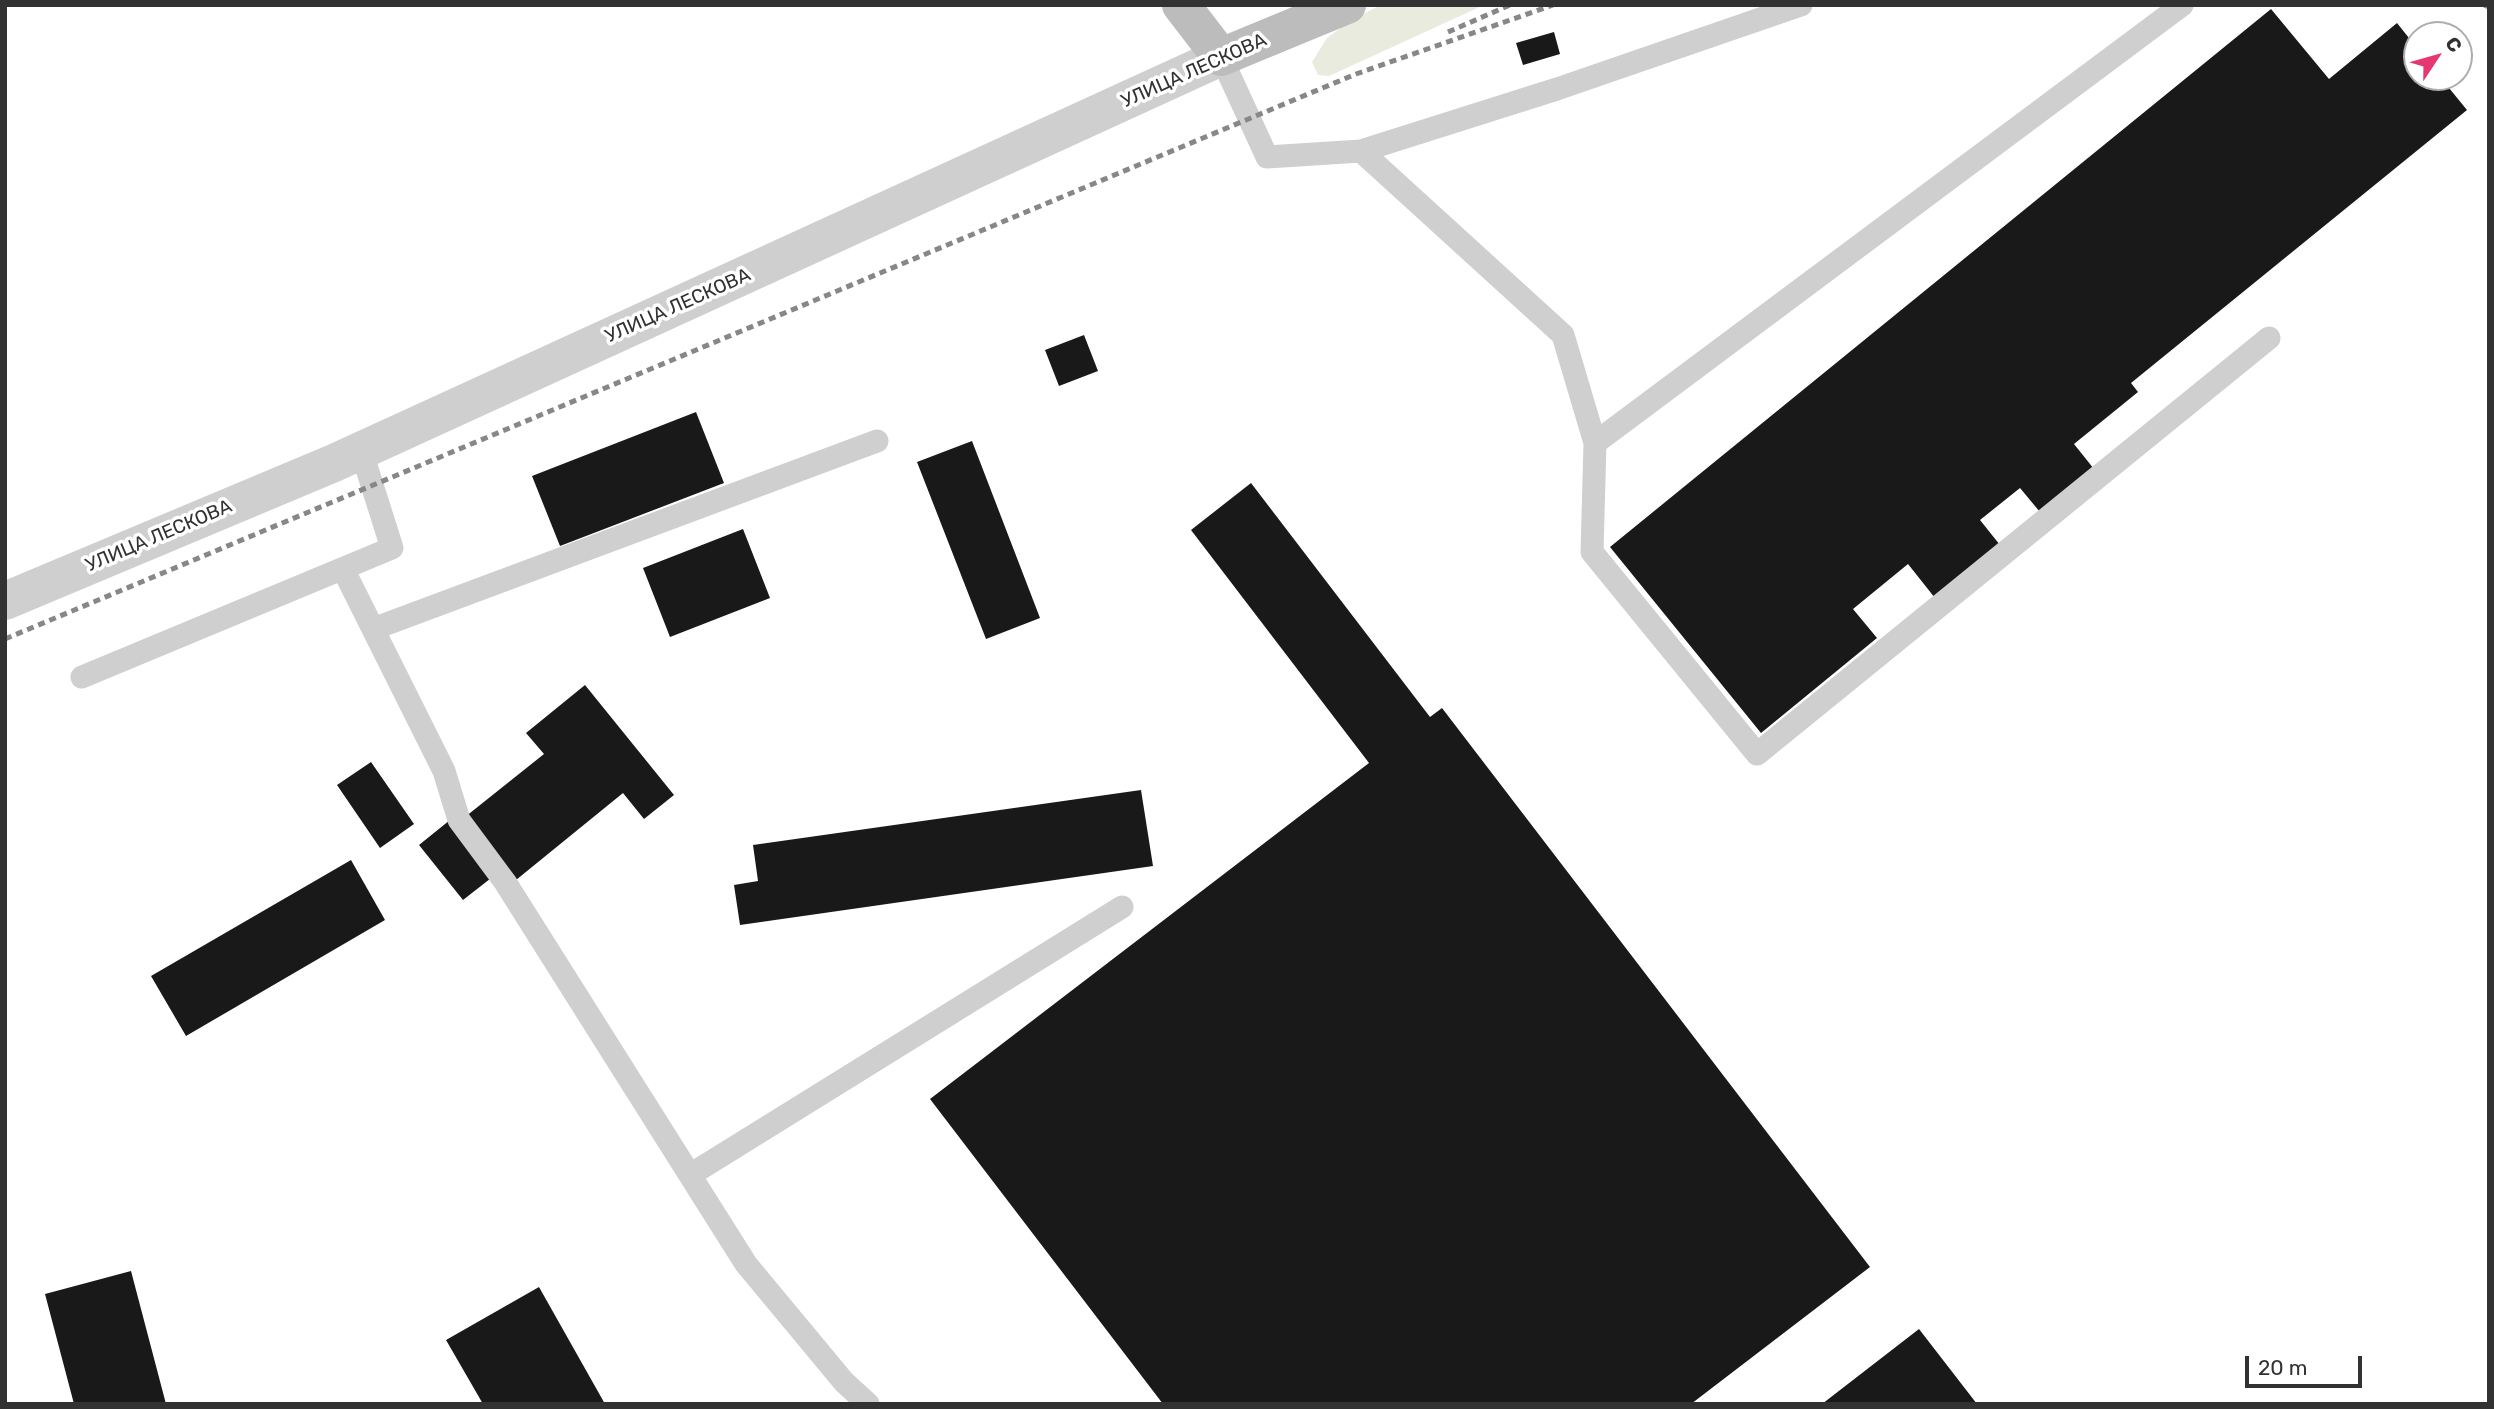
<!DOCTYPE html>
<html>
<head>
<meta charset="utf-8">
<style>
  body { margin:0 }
  #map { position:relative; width:2494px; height:1409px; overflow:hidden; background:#fff; font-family:Rubik,sans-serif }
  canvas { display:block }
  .frame { position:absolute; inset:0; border:7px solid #323232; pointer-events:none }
  .north { position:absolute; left:2403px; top:21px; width:70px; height:70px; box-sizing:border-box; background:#fff; border:2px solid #adadad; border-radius:50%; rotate:54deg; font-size:19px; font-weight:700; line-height:28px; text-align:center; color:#323232 }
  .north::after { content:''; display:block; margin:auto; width:24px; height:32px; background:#e53873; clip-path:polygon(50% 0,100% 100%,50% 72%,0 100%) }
  .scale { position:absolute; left:2245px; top:1356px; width:117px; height:32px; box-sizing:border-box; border:4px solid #323232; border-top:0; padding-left:9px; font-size:21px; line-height:24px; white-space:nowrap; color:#323232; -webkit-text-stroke:5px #fff; paint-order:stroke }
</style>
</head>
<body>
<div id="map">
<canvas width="2494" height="1409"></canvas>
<div class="frame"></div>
<div class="north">С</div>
<div class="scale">20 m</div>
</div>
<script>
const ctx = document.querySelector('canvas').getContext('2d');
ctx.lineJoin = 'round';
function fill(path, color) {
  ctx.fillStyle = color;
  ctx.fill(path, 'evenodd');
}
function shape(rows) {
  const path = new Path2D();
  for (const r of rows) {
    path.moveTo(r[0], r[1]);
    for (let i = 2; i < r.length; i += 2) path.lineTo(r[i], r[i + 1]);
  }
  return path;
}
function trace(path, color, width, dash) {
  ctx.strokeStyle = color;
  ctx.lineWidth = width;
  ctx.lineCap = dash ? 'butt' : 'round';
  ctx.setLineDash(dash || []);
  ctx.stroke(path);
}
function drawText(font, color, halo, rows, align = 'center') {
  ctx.font = font + ' Rubik,sans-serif';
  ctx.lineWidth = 7;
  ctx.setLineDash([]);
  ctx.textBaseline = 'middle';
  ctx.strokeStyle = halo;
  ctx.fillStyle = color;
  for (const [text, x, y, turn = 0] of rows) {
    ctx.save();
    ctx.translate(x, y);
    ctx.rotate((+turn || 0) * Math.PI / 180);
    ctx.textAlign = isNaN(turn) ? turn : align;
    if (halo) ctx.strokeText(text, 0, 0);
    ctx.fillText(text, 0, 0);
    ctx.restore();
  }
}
fill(shape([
  [1381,5,1484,5,1329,76,1318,75,1312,62,1327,38,1353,19]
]), '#e8ebdd');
fill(shape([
  [2271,9,2329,79,2397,23,2417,48,2417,77,2440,77,2467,110,2131,383,2138,392,2074,444,2094,469,2040,512,2020,488,1980,520,2000,545,1935,598,1908,564,1853,609,1877,638,1761,733,1610,547],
  [1554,32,1560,54,1523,65,1516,43],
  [1084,335,1098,371,1059,386,1045,350],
  [696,412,724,483,560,546,532,476],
  [972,441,1040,618,986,639,917,462],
  [1251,483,1430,717,1442,708,1870,1267,1691,1404,1163,1404,930,1099,1369,763,1191,530],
  [743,529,770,598,670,637,643,568],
  [585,685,674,795,644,819,623,793,516,880,465,817,544,754,526,733],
  [371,762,414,824,380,848,337,785],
  [1141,790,1153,866,740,925,734,885,758,881,753,845],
  [450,820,495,875,463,900,419,845],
  [351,860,385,920,186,1036,151,976],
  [131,1271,166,1404,74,1404,45,1294],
  [539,1287,605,1404,483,1404,446,1340],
  [1919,1329,1977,1404,1822,1404]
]), '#191919');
trace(shape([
  [1221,57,1267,157,1361,151,1557,89,1801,5],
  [1361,151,1563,335,1595,443,1592,552,1757,754,2269,338],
  [1595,443,2182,5],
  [343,569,444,771,459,820,505,882,746,1264,844,1382,868,1404],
  [373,629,877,441],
  [82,677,392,548,361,450],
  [690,1175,1122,907]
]), '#cfcfcf', 23);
trace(shape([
  [5,601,334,463,1221,57]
]), '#cfcfcf', 38);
trace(shape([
  [1181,5,1221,57,1347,5]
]), '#bcbcbc', 38);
trace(shape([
  [2484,5,2489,7],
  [1448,32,1510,5],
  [5,639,1356,74,1553,5]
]), '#878787', 5, [7, 5]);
drawText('19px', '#323232', '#fff', [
  ["УЛИЦА ЛЕСКОВА",1194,71,-24],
  ["УЛИЦА ЛЕСКОВА",678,306,-24],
  ["УЛИЦА ЛЕСКОВА",159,536,-23]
]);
</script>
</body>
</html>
